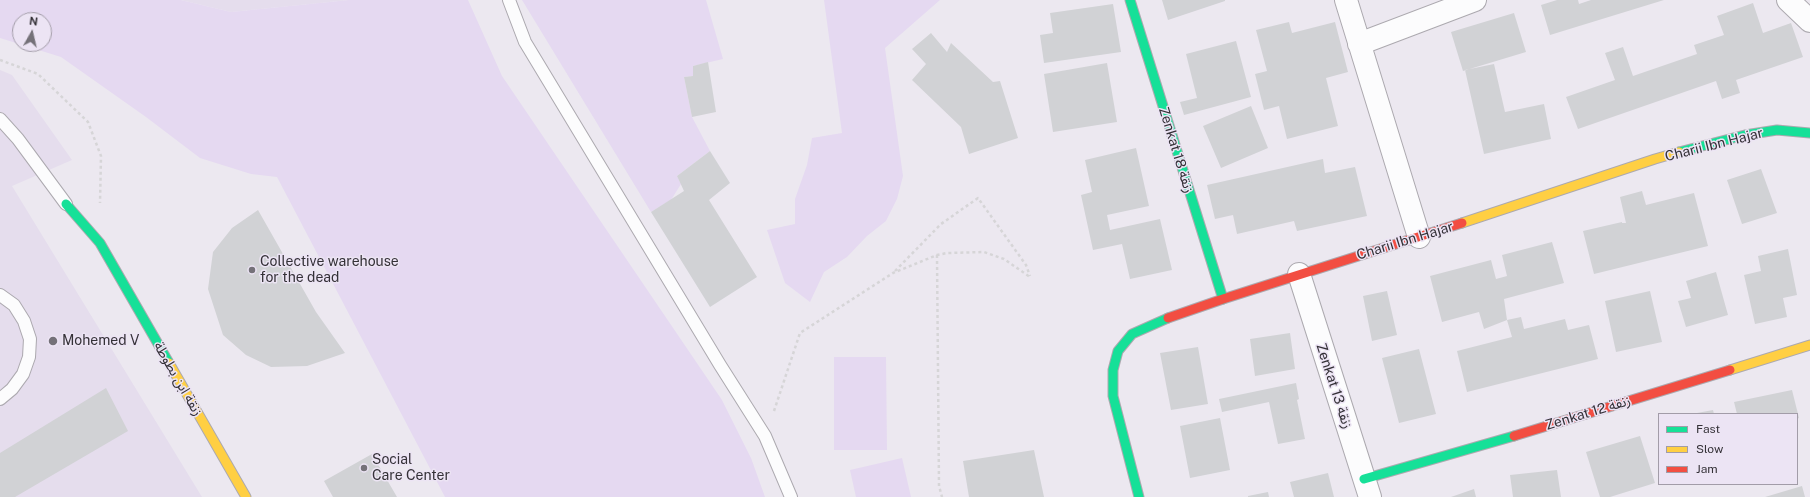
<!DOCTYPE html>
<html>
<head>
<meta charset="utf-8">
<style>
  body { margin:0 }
  #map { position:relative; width:1810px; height:497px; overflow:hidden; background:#ece8f0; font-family:"Public Sans",sans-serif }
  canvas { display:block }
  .legend { position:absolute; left:1658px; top:413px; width:140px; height:72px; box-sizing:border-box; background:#ece4f4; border:1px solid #a29ca8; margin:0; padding:5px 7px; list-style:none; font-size:12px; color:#343137 }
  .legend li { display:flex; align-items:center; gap:8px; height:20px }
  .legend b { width:20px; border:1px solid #a29ca8 }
  .north { position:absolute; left:12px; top:12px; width:40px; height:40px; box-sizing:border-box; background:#ece4f4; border:1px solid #a29ca8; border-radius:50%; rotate:8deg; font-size:11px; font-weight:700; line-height:16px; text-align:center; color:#343137 }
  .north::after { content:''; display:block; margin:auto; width:14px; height:18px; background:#747178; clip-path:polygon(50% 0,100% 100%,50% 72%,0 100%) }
</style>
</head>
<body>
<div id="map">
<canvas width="1810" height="497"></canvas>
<ul class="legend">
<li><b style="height:5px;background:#16e098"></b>Fast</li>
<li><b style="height:5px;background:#ffcf43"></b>Slow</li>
<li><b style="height:5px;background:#f24e42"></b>Jam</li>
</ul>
<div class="north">N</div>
</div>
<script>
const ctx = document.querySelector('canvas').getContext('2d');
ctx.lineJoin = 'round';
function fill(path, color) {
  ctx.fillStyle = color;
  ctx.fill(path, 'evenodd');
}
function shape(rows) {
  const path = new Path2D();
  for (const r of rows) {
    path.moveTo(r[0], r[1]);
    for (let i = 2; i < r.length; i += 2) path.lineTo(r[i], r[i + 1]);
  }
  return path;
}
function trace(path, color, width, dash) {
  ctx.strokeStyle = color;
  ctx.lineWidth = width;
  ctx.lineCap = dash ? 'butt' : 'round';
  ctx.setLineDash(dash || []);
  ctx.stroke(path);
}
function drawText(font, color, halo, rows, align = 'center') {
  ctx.font = font + ' "Public Sans","Noto Sans Arabic",sans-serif';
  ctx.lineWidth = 3;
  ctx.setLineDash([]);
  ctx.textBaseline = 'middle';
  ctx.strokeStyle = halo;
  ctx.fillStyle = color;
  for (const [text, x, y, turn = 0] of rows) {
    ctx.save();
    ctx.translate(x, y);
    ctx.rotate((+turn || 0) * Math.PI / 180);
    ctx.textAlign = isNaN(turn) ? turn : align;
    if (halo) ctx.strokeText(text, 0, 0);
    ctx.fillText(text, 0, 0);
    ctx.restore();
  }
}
fill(shape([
  [181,0,349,0,231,12],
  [0,70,12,75,72,160,12,186,202,497,0,497]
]), '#e5dded');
fill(shape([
  [0,0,181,0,231,12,349,0,468,0,502,76,722,400,751,458,765,497,445,497,277,177,251,174,200,158,146,117,61,57,0,38],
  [20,20,44,20,44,44,20,44],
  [522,0,706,0,723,59,693,66,693,76,684,77,692,117,710,151,677,176,681,184,671,200,651,212],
  [824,0,940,0,885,48,903,176,897,199,886,221,867,236,847,257,824,272,810,302,785,283,767,230,795,224,795,199,807,165,812,138,842,133],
  [834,357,886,357,887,450,834,450],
  [902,458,911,497,856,497,850,470]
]), '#e5d9f1');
fill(shape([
  [1162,0,1225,0,1225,1,1168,20],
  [1557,0,1578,0,1579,4,1591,0,1664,0,1550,35,1541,5],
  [1753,3,1763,33,1791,23,1803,57,1736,80,1740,93,1722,99,1716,81,1578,129,1566,97,1615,80,1605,53,1623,47,1633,76,1697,54,1694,45,1724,35,1717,16],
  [1113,4,1121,52,1044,63,1040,35,1053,33,1050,13],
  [1514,13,1526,52,1463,71,1451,32],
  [1289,22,1292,33,1335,22,1348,72,1326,78,1338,126,1287,139,1279,106,1264,110,1255,74,1267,71,1256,30],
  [931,33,947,52,951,43,993,82,1000,81,1018,138,969,154,961,127,912,80,926,64,912,49],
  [1236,41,1251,97,1184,115,1180,102,1197,98,1186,54],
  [708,62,716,112,692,117,684,77,693,76,693,66],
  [1107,63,1117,122,1053,132,1044,74],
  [1494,64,1505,112,1544,104,1551,139,1484,154,1465,70],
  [1251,106,1268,148,1221,168,1203,126],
  [1136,148,1149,206,1107,215,1110,230,1160,219,1172,270,1130,279,1122,244,1093,250,1081,195,1092,192,1085,160],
  [710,151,730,183,709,200,757,277,710,307,651,212,684,191,677,176],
  [1323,159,1325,173,1355,167,1367,216,1297,231,1294,221,1237,234,1233,215,1215,219,1207,185],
  [1761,169,1777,213,1742,224,1727,180],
  [1642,191,1646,205,1694,193,1708,246,1594,274,1583,231,1622,222,1622,223,1626,223,1620,197],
  [258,210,316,312,345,353,307,366,271,367,246,355,223,335,208,289,213,252,232,228],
  [1552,242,1564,283,1504,299,1507,320,1484,329,1479,312,1442,322,1430,276,1491,260,1496,279,1507,276,1502,255],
  [1788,249,1797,295,1783,298,1787,317,1755,324,1744,275,1761,271,1758,256],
  [1716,272,1728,315,1686,327,1678,301,1691,298,1686,281],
  [1387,291,1397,335,1372,341,1363,296],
  [1650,291,1662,342,1616,352,1605,301],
  [1521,317,1524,329,1565,319,1568,330,1589,325,1598,359,1467,392,1457,351,1512,337,1507,320],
  [1290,333,1295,369,1255,376,1250,339],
  [1198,347,1208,404,1171,410,1160,353],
  [1419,349,1436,414,1399,423,1382,358],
  [1296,383,1299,399,1297,400,1305,439,1278,444,1269,402,1222,412,1219,399],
  [106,388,128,431,15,497,0,497,0,453],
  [1792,390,1799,418,1797,419,1797,414,1737,414,1734,402],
  [1713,410,1714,414,1697,414,1697,413],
  [1220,418,1230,470,1190,478,1180,426],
  [1640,436,1655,483,1610,497,1600,497,1586,452],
  [1034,450,1044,497,969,497,963,461],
  [372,454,397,497,333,497,324,481],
  [1557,470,1561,497,1513,497,1510,475],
  [1328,473,1334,497,1294,497,1290,482],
  [1802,486,1805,497,1765,497],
  [1474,489,1476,497,1451,497],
  [1268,492,1269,497,1248,497,1248,496]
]), '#d1d2d5');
const lane = shape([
  [509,0,525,42,720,365,765,436,791,497],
  [0,119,18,139,66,204],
  [0,295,14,305,24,321,30,339,29,357,23,374,12,389,0,399]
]);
const street = shape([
  [1346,0,1419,237],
  [1788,0,1810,21],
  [1359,44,1475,0],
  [1299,274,1370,497]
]);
const fast = shape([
  [1130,0,1223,299],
  [1679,152,1745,135,1777,130,1810,133],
  [66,204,100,243,169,363],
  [1364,479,1514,436],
  [1139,497,1113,396,1113,370,1118,351,1132,334,1168,318]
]);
const slow = shape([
  [1462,223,1655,159,1679,152],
  [169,363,246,497],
  [1730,370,1810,345]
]);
const jam = shape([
  [1168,318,1223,299,1462,223],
  [1514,436,1730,370]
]);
trace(lane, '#aca9af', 14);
trace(street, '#aca9af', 24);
trace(fast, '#aca9af', 11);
trace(slow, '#aca9af', 11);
trace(jam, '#aca9af', 11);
trace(shape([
  [0,60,38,74,88,122,101,156,100,203],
  [937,255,939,486,942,497],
  [895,271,941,224,978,198,1026,265,1030,276],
  [774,411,800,333,893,273,937,255,947,253,984,252,1004,259,1030,277]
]), '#d6d5d7', 2.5, [3, 3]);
trace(lane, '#fcfcfd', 12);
trace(street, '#fcfcfd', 22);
trace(fast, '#16e098', 9);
trace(slow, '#ffcf43', 9);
trace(jam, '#f24e42', 9);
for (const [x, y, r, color] of [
  [252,270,4,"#747178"],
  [53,341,5,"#747178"],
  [364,468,4,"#747178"]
]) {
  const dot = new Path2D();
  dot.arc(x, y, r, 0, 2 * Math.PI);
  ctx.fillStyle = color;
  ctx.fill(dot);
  trace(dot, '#ece4f4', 1.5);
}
drawText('14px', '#343137', '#ece4f4', [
  ["Charii Ibn Hajar",1714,145,-14],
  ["Zenkat 18 زنقة",1176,150,73],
  ["Charii Ibn Hajar",1405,241,-17],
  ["زنقة ابن بطوطة",178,379,60],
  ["Zenkat 13 زنقة",1334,386,72],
  ["Zenkat 12 زنقة",1588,413,-17]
]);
drawText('14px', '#343137', '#ece4f4', [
  ["Collective warehouse",260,262],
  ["for the dead",260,278],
  ["Mohemed V",62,341],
  ["Social",372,460],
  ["Care Center",372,476]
], 'left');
</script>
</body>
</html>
